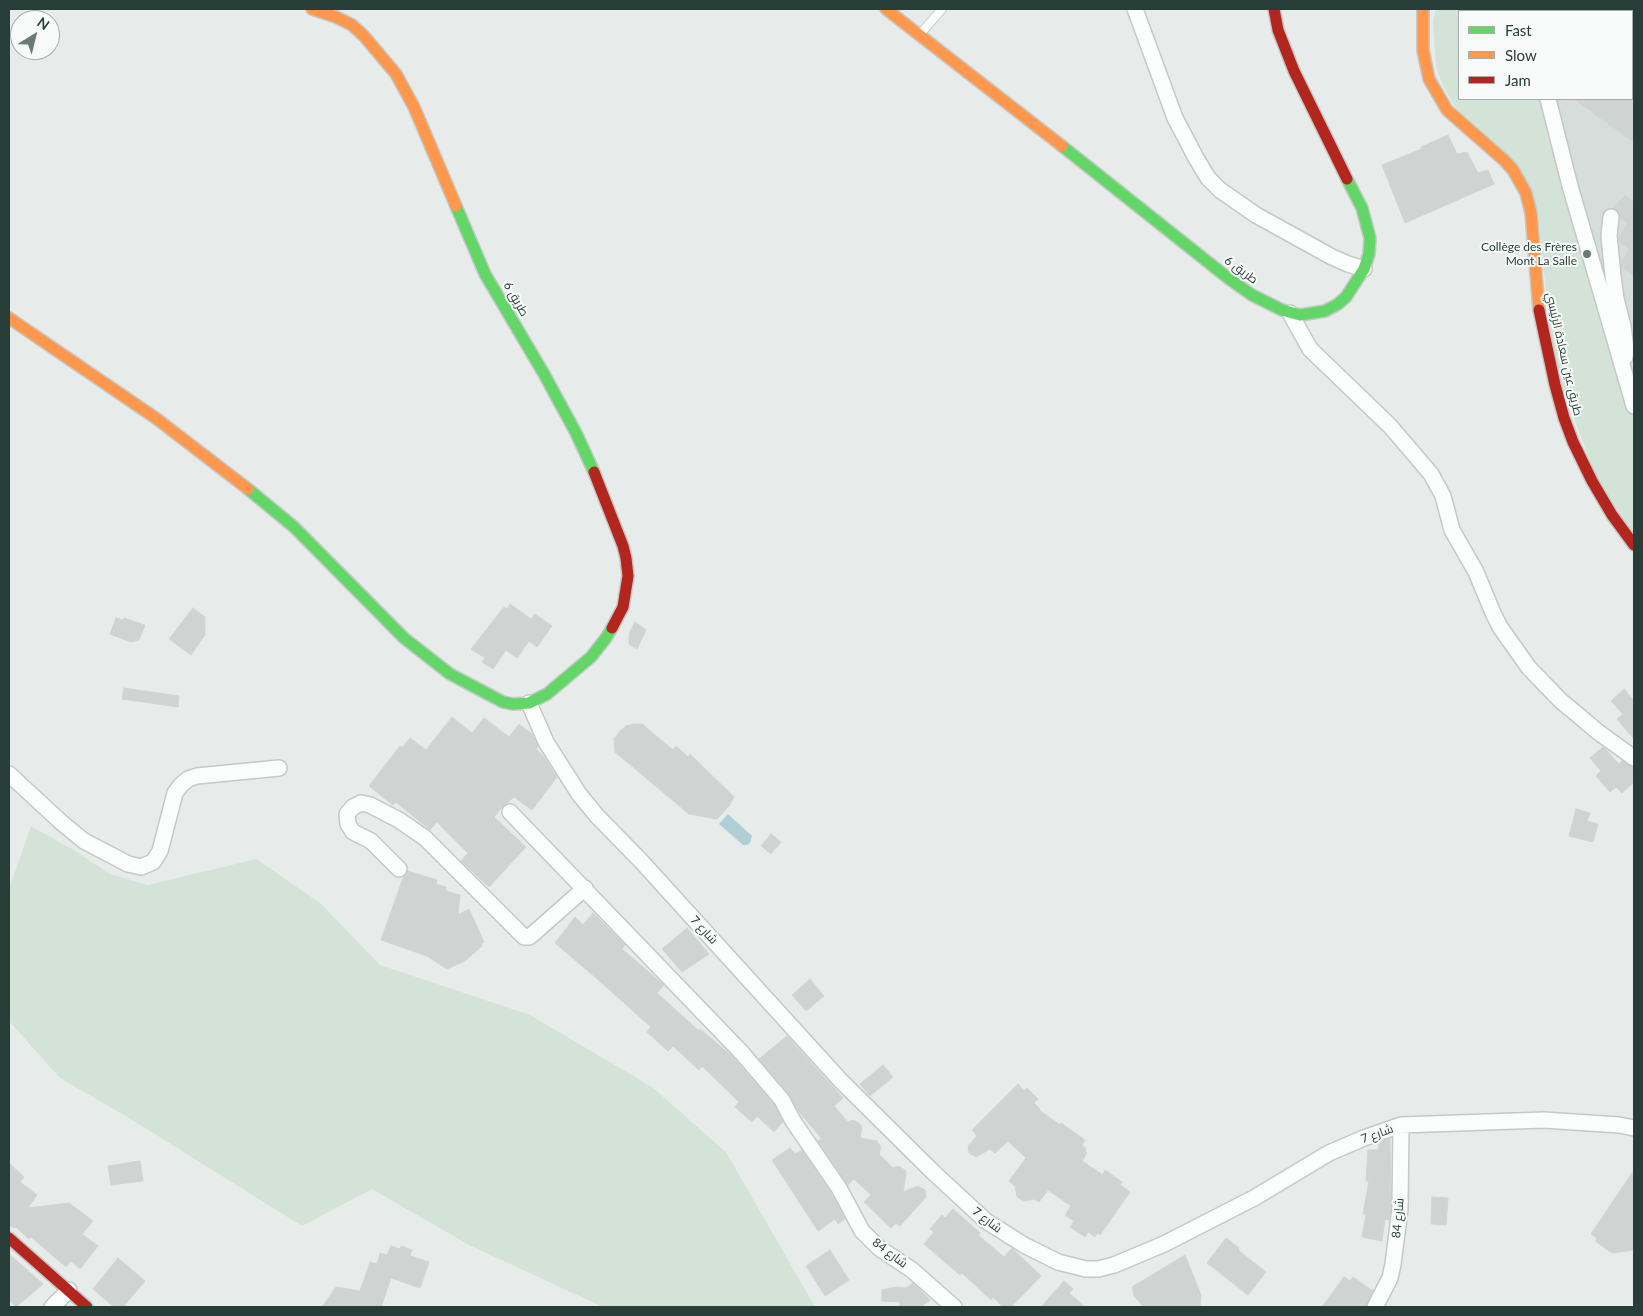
<!DOCTYPE html>
<html>
<head>
<meta charset="utf-8">
<style>
  body { margin:0 }
  #map { position:relative; width:1643px; height:1316px; overflow:hidden; background:#e7ecea; font-family:Lato,sans-serif }
  canvas { display:block }
  .frame { position:absolute; inset:0; border:10px solid #273e38; pointer-events:none }
  .legend { position:absolute; left:1458px; top:10px; width:175px; height:90px; box-sizing:border-box; background:#f7faf8; border:1px solid #a4afab; margin:0; padding:6px 9px; list-style:none; font-size:15px; color:#273e38 }
  .legend li { display:flex; align-items:center; gap:10px; height:25px }
  .legend b { width:25px; border:1px solid #a4afab }
  .north { position:absolute; left:10px; top:10px; width:50px; height:50px; box-sizing:border-box; background:#f7faf8; border:1px solid #a4afab; border-radius:50%; rotate:36deg; font-size:14px; font-weight:700; line-height:20px; text-align:center; color:#273e38 }
  .north::after { content:''; display:block; margin:auto; width:18px; height:22px; background:#6a7b76; clip-path:polygon(50% 0,100% 100%,50% 72%,0 100%) }
</style>
</head>
<body>
<div id="map">
<canvas width="1643" height="1316"></canvas>
<div class="frame"></div>
<ul class="legend">
<li><b style="height:6px;background:#63d668"></b>Fast</li>
<li><b style="height:6px;background:#ff974d"></b>Slow</li>
<li><b style="height:6px;background:#b3261e"></b>Jam</li>
</ul>
<div class="north">N</div>
</div>
<script>
const ctx = document.querySelector('canvas').getContext('2d');
ctx.lineJoin = 'round';
function fill(path, color) {
  ctx.fillStyle = color;
  ctx.fill(path, 'evenodd');
}
function shape(rows) {
  const path = new Path2D();
  for (const r of rows) {
    path.moveTo(r[0], r[1]);
    for (let i = 2; i < r.length; i += 2) path.lineTo(r[i], r[i + 1]);
  }
  return path;
}
function trace(path, color, width, dash) {
  ctx.strokeStyle = color;
  ctx.lineWidth = width;
  ctx.lineCap = dash ? 'butt' : 'round';
  ctx.setLineDash(dash || []);
  ctx.stroke(path);
}
function drawText(font, color, halo, rows, align = 'center') {
  ctx.font = font + ' Lato,Cairo,sans-serif';
  ctx.lineWidth = 4;
  ctx.setLineDash([]);
  ctx.textBaseline = 'middle';
  ctx.strokeStyle = halo;
  ctx.fillStyle = color;
  for (const [text, x, y, turn = 0] of rows) {
    ctx.save();
    ctx.translate(x, y);
    ctx.rotate((+turn || 0) * Math.PI / 180);
    ctx.textAlign = isNaN(turn) ? turn : align;
    if (halo) ctx.strokeText(text, 0, 0);
    ctx.fillText(text, 0, 0);
    ctx.restore();
  }
}
fill(shape([
  [1436,9,1634,9,1634,534,1538,215,1443,86,1436,65,1433,23],
  [1459,11,1632,11,1632,99,1459,99]
]), '#d6ddda');
fill(shape([
  [1436,9,1513,9,1513,11,1459,11,1459,99,1538,99,1605,326,1634,420,1634,534,1598,481,1567,401,1552,350,1538,215,1454,105,1443,86,1436,65,1433,23],
  [31,826,72,849,110,874,148,885,256,859,320,903,380,965,530,1015,652,1087,726,1152,815,1307,603,1307,469,1245,372,1189,302,1226,134,1121,60,1078,9,1021,9,889]
]), '#d3e3d8');
fill(shape([
  [728,814,752,836,750,843,747,845,743,845,719,824]
]), '#aecfd4');
const building = shape([
  [1574,99,1634,99,1634,142,1624,135,1574,99],
  [1448,135,1457,154,1467,152,1478,173,1488,170,1494,184,1405,223,1382,165,1422,149,1421,147,1448,135],
  [1625,195,1634,202,1634,275,1621,266,1621,263,1629,249,1619,242,1619,237,1628,223,1620,218,1619,213,1614,208,1625,195],
  [510,604,531,619,535,614,552,626,537,647,529,641,517,658,506,650,493,669,482,662,485,658,471,649,504,607,507,609,510,604],
  [193,608,205,617,205,635,191,655,169,639,193,608],
  [116,618,123,620,124,618,145,625,139,640,131,642,110,634,116,618],
  [635,622,646,630,637,649,629,644,629,634,635,622],
  [124,688,179,696,178,707,122,699,124,688],
  [1624,689,1634,701,1634,739,1617,719,1623,714,1611,701,1624,689],
  [452,717,472,733,484,718,509,737,519,724,532,734,538,746,536,749,544,757,557,777,532,810,514,797,503,806,494,817,526,847,489,887,461,861,468,853,437,822,430,830,396,802,393,805,369,786,400,746,402,748,410,738,426,750,452,717],
  [634,724,642,724,673,750,676,746,688,757,690,754,734,797,729,806,717,819,689,814,615,752,614,739,620,731,626,726,634,724],
  [1603,747,1619,764,1622,761,1634,767,1634,782,1622,793,1616,787,1610,792,1596,776,1601,771,1590,758,1603,747],
  [1576,809,1590,813,1587,821,1598,824,1593,842,1569,836,1576,809],
  [771,834,781,842,771,854,761,846,771,834],
  [408,871,437,880,436,884,446,887,446,891,460,895,458,915,469,909,484,942,481,944,482,946,465,961,447,969,427,956,381,940,403,878,408,871],
  [593,913,625,945,622,949,664,985,657,993,699,1031,700,1029,732,1056,774,1105,783,1122,774,1132,757,1116,752,1122,735,1107,739,1102,702,1066,699,1070,673,1046,668,1051,647,1032,651,1027,595,977,555,943,575,917,583,925,593,913],
  [687,928,709,954,682,972,662,949,687,928],
  [810,979,824,996,806,1011,792,995,810,979],
  [787,1036,843,1098,834,1106,848,1122,853,1120,860,1124,862,1127,860,1138,877,1141,881,1147,879,1154,893,1168,898,1166,905,1170,906,1174,903,1192,918,1186,925,1190,926,1197,900,1226,896,1223,891,1228,864,1202,871,1195,854,1179,848,1185,818,1141,822,1139,799,1112,789,1094,759,1059,787,1036],
  [883,1065,893,1077,870,1096,860,1084,883,1065],
  [1018,1084,1024,1091,1027,1088,1038,1099,1034,1103,1040,1109,1039,1110,1060,1125,1061,1123,1085,1140,1082,1145,1086,1148,1085,1151,1087,1153,1082,1161,1103,1175,1105,1170,1122,1182,1120,1185,1130,1192,1100,1235,1097,1233,1095,1237,1088,1232,1085,1237,1070,1227,1074,1221,1065,1215,1071,1206,1048,1190,1039,1202,1034,1199,1024,1201,1017,1197,1015,1186,1009,1181,1026,1158,1008,1141,995,1153,990,1149,976,1157,969,1153,968,1146,977,1136,972,1130,1018,1084],
  [1390,1139,1391,1208,1389,1220,1385,1219,1382,1241,1362,1237,1366,1214,1363,1214,1369,1181,1366,1181,1368,1150,1378,1150,1379,1143,1390,1139],
  [790,1148,795,1154,802,1150,831,1193,845,1219,838,1224,835,1219,818,1231,772,1160,790,1148],
  [140,1161,143,1181,111,1185,108,1166,140,1161],
  [9,1163,24,1177,20,1182,37,1195,28,1208,69,1203,93,1221,82,1234,98,1246,80,1269,71,1261,66,1267,31,1237,29,1239,17,1228,9,1226,9,1163],
  [1634,1170,1634,1250,1612,1253,1595,1241,1597,1238,1591,1234,1634,1170],
  [1432,1197,1448,1198,1446,1225,1431,1224,1432,1197],
  [953,1209,980,1233,978,1235,1004,1257,1012,1248,1041,1276,1011,1307,1003,1307,993,1297,991,1300,962,1273,960,1275,924,1244,934,1232,930,1229,942,1215,945,1218,953,1209],
  [1226,1238,1239,1248,1238,1250,1266,1272,1248,1295,1207,1263,1226,1238],
  [391,1246,400,1249,401,1246,412,1250,410,1256,429,1262,420,1288,391,1278,381,1307,322,1307,336,1287,360,1291,370,1262,377,1264,380,1253,387,1255,391,1246],
  [830,1250,849,1280,825,1296,806,1266,830,1250],
  [9,1254,43,1284,16,1307,9,1299,9,1254],
  [1185,1255,1201,1295,1200,1307,1144,1307,1134,1296,1132,1287,1185,1255],
  [118,1258,145,1281,123,1307,114,1307,93,1289,118,1258],
  [1344,1277,1350,1281,1353,1277,1373,1291,1366,1307,1322,1307,1344,1277],
  [1064,1281,1073,1289,1069,1293,1085,1307,1041,1307,1064,1281],
  [913,1283,930,1300,921,1307,900,1307,900,1302,882,1301,882,1290,896,1287,906,1288,913,1283]
]);
fill(building, '#cfd3d1');
trace(building, '#d0d5d3', 1);
const lane = shape([
  [921,33,942,9]
]);
const street = shape([
  [1135,9,1175,118,1196,158,1208,178,1220,190,1256,215,1332,257,1348,264,1364,269],
  [1558,11,1559,9],
  [1548,99,1570,186,1634,406],
  [1611,217,1609,236,1613,276,1616,299,1623,326,1626,349,1625,357],
  [1290,313,1310,349,1390,426,1431,474,1443,496,1452,530,1476,572,1493,613,1500,627,1529,668,1561,701,1578,715,1598,732,1634,758],
  [529,703,546,742,579,794,597,816,641,861,841,1081,933,1172,986,1221,1024,1245,1058,1262,1086,1269,1098,1269,1114,1265,1164,1244,1207,1222,1254,1198,1329,1153,1364,1138,1401,1125,1544,1120,1619,1125,1634,1128],
  [9,774,62,823,84,841,128,864,141,867,153,862,160,851,175,793,181,785,188,779,197,776,279,768],
  [510,812,742,1053,782,1100,793,1121,839,1188,862,1231,879,1248,912,1270,954,1307],
  [399,869,371,841,353,832,348,824,347,814,353,807,361,803,370,805,399,820,425,838,524,937,529,937,533,934,585,888],
  [52,1307,69,1290],
  [1375,1307,1390,1278,1393,1264,1400,1209,1401,1125]
]);
const fast = shape([
  [1062,146,1228,278,1252,295,1282,310,1300,315,1325,311,1338,304,1346,297,1364,269,1369,254,1370,238,1362,208,1347,179],
  [456,206,485,274,544,374,576,433,594,472],
  [248,489,294,527,404,638,450,674,503,702,513,704,529,703,547,694,591,657,606,638,612,628]
]);
const slow = shape([
  [312,9,336,17,352,25,364,36,396,74,414,107,456,206],
  [886,9,1062,146],
  [1423,9,1423,50,1429,79,1447,110,1505,161,1513,170,1526,193,1531,213,1539,310],
  [9,318,157,419,248,489]
]);
const jam = shape([
  [1274,9,1278,30,1294,71,1347,179],
  [1539,310,1555,385,1564,418,1573,442,1592,481,1612,515,1634,545],
  [594,472,623,546,626,558,628,576,623,607,612,628],
  [9,1238,87,1307]
]);
trace(lane, '#c4c9c7', 10);
trace(street, '#c4c9c7', 18);
trace(fast, '#c4c9c7', 14);
trace(slow, '#c4c9c7', 14);
trace(jam, '#c4c9c7', 14);
trace(shape([
  [1576,11,1578,9]
]), '#c3cbc8', 2.5, [2.5, 4]);
trace(lane, '#fbfcfc', 8);
trace(street, '#fbfcfc', 15);
trace(fast, '#63d668', 11);
trace(slow, '#ff974d', 11);
trace(jam, '#b3261e', 11);
for (const [x, y, r, color] of [
  [1587,254,5,"#6a7b76"]
]) {
  const dot = new Path2D();
  dot.arc(x, y, r, 0, 2 * Math.PI);
  ctx.fillStyle = color;
  ctx.fill(dot);
  trace(dot, '#f7faf8', 2);
}
drawText('12px', '#273e38', '#f7faf8', [
  ["Collège des Frères",1577,247],
  ["Mont La Salle",1577,261]
], 'right');
drawText('12px', '#273e38', '#f7faf8', [
  ["طريق 6",1241,270,36],
  ["طريق 6",516,299,60],
  ["طريق عين سعادة الرئيسي",1564,354,77],
  ["شارع 7",704,930,47],
  ["شارع 7",1377,1134,-20],
  ["شارع 84",1398,1218,-85],
  ["شارع 7",987,1220,37],
  ["شارع 84",890,1253,37]
]);
</script>
</body>
</html>
